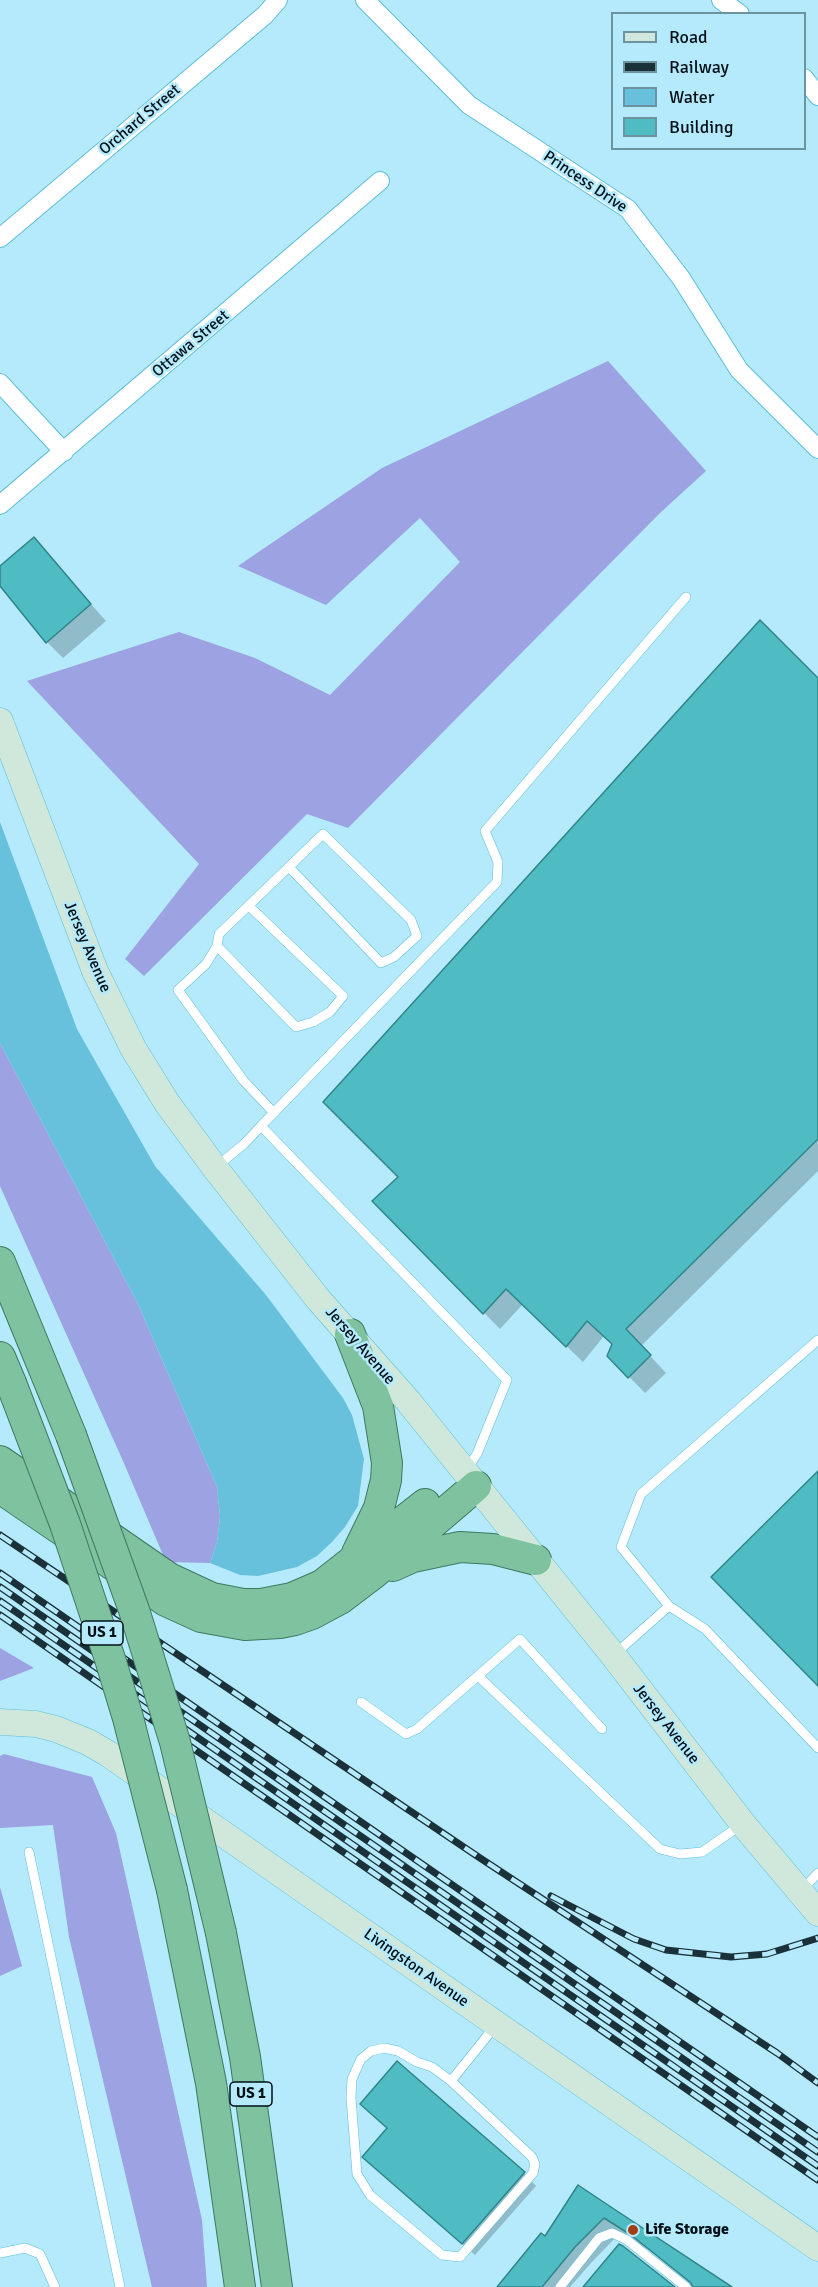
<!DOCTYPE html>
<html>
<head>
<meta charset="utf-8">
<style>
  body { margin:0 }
  #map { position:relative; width:818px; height:2287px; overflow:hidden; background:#b4eafc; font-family:Signika,sans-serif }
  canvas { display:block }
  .legend { position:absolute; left:611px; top:12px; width:195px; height:138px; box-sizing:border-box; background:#b4eafc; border:2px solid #6c93a0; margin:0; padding:8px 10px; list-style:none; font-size:18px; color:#001016 }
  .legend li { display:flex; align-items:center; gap:12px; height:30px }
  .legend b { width:30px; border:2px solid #6c93a0 }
</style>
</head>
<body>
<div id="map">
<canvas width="818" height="2287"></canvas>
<ul class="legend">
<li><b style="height:8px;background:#cfe8db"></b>Road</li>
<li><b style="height:8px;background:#1b3139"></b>Railway</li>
<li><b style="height:16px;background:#68c1dc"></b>Water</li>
<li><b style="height:16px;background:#4ebcc2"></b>Building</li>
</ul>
</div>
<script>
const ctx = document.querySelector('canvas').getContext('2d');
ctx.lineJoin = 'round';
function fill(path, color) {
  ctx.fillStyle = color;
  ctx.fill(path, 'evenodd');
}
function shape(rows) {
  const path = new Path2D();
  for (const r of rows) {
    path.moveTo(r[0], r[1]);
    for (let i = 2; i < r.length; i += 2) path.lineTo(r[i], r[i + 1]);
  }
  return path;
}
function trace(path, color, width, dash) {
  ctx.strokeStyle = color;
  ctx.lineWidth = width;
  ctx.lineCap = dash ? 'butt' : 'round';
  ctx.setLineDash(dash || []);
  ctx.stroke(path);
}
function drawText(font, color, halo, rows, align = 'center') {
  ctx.font = font + ' Signika,sans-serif';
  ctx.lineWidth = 5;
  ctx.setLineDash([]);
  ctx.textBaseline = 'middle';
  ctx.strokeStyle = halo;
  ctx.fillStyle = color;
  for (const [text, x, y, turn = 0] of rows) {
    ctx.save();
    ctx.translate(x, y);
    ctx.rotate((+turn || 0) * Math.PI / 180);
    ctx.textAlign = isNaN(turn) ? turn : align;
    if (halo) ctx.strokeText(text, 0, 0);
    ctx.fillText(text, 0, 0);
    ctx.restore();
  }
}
fill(shape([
  [608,361,706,471,661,512,348,828,307,814,144,976,125,959,199,864,27,681,179,632,255,658,330,695,460,562,420,518,326,605,238,566,382,468],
  [0,1043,138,1304,217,1487,220,1517,217,1542,210,1563,166,1562,123,1461,0,1186],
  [0,1648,34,1668,0,1681],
  [4,1754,92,1777,116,1833,202,2220,207,2287,152,2287,69,1937,53,1825,0,1828,0,1756],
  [0,1887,22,1966,0,1976]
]), '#9ca2e2');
fill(shape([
  [0,822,77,1029,155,1166,266,1295,343,1398,352,1415,364,1459,358,1506,345,1527,332,1542,317,1556,297,1567,258,1576,240,1575,210,1563,217,1542,220,1517,217,1487,138,1304,0,1043]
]), '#68c1dc');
fill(shape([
  [34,540,106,621,63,658,47,642,0,584,0,568],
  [818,680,818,1171,641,1346,666,1373,645,1393,608,1355,614,1345,604,1336,583,1362,523,1304,500,1329,374,1201,400,1177],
  [377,2169,524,2173,536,2186,475,2255],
  [579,2187,729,2287,694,2287,649,2250,620,2233,591,2263,570,2287,499,2287,545,2238]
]), '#0003');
const building = shape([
  [34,537,91,604,46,643,0,586,0,566,34,537],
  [760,620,818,678,818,1139,626,1329,651,1355,628,1378,607,1356,612,1344,587,1321,566,1347,506,1289,483,1314,372,1201,398,1177,323,1102,760,620],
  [818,1471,818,1686,711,1577,818,1471],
  [397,2061,525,2172,462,2244,362,2157,387,2128,360,2104,397,2061],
  [578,2185,614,2209,732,2287,693,2287,690,2282,631,2235,604,2218,575,2247,542,2287,497,2287,541,2233,545,2236,578,2185],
  [619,2244,623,2246,675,2287,583,2287,619,2244]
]);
fill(building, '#4ebcc2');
trace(building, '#308589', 1.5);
const service = shape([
  [217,946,296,1027,313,1022,330,1012,343,996,249,906],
  [274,1113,243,1080,178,990,206,964,217,946,219,934,323,834,411,920,417,936,394,957,381,963,289,867],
  [216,1167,244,1144,261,1126],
  [466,1470,477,1454,507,1380,261,1126,497,882,498,862,485,831,686,597],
  [669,1606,705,1629,818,1748],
  [615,1654,669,1606,621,1547,641,1494,818,1340],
  [478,1676,660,1849,680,1854,702,1852,741,1825],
  [361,1702,406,1734,417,1729,520,1639,602,1729],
  [29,1852,120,2287],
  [801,1891,818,1873],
  [384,2048,398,2051,417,2062,432,2067,451,2081,532,2157,535,2164,533,2173,460,2257,442,2255,370,2195,357,2174,351,2098,352,2079,361,2059,371,2051,384,2048],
  [451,2081,496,2025],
  [0,2253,25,2248,40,2254,55,2287],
  [560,2287,599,2238,612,2233,627,2240,686,2287]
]);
const minor = shape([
  [365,0,469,105,628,209,681,278,739,370,818,449],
  [721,0,740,14],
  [804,78,818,96],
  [0,238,265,15,278,0],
  [0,383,64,452],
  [0,505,380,181]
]);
const secondary = shape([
  [0,721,95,971,133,1048,167,1103,215,1168,318,1299,408,1401,613,1655,743,1824,818,1913],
  [0,1722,36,1724,56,1729,88,1742,107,1753,818,2248]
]);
const trunk = shape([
  [0,1262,71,1435],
  [350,1334,378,1406,387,1463,386,1480,379,1508,357,1553],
  [0,1357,11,1383],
  [0,1461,169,1578,212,1598,243,1604,261,1604,292,1598,322,1585,425,1504],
  [0,1488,166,1601,201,1617,245,1625,280,1623,295,1620,312,1614,340,1599,373,1574,476,1486],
  [393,1566,413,1557,460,1547,493,1549,536,1560],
  [172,1890,211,2083,240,2287],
  [221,1933,245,2057,277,2287]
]);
trace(service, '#5dbedb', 10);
trace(minor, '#5dbedb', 20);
trace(secondary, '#5dbedb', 27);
trace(trunk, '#3e7960', 32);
trace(service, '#fff', 9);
trace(minor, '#fff', 18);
trace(secondary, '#cfe8db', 26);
trace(trunk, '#7fc2a0', 30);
const rail = shape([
  [0,1535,480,1858,777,2053,818,2083],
  [0,1573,818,2137],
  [0,1587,818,2152],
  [0,1601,818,2166],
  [0,1615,818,2180],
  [551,1896,634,1939,666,1950,731,1957,767,1954,818,1938]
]);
trace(rail, '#1b3139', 7);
trace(rail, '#b4eafc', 4.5, [14]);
const trunkBridge = shape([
  [11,1383,65,1524,110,1659,128,1718,172,1890],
  [71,1435,134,1610,175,1742,221,1933]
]);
trace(trunkBridge, '#3e7960', 32, []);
trace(trunkBridge, '#7fc2a0', 30);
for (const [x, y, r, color] of [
  [633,2230,6,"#a33d13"]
]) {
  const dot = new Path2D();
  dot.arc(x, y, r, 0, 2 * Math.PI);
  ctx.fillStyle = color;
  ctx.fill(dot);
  trace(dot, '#b4eafc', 2);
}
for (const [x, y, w] of [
  [102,1633,42],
  [251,2094,42]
]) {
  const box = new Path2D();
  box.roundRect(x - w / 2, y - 12, w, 24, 4.5);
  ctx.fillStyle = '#b4eafc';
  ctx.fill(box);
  trace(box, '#001016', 1.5);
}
drawText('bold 15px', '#001016', null, [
  ["US 1",102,1633],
  ["US 1",251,2094]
]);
drawText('16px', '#001016', '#b4eafc', [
  ["Orchard Street",140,120,-40],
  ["Princess Drive",585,182,34],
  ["Ottawa Street",191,344,-40],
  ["Jersey Avenue",87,947,67],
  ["Jersey Avenue",360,1346,49],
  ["Jersey Avenue",666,1724,52],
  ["Livingston Avenue",416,1968,35]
]);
drawText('bold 16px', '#001016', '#b4eafc', [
  ["Life Storage",645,2230]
], 'left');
</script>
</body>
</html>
